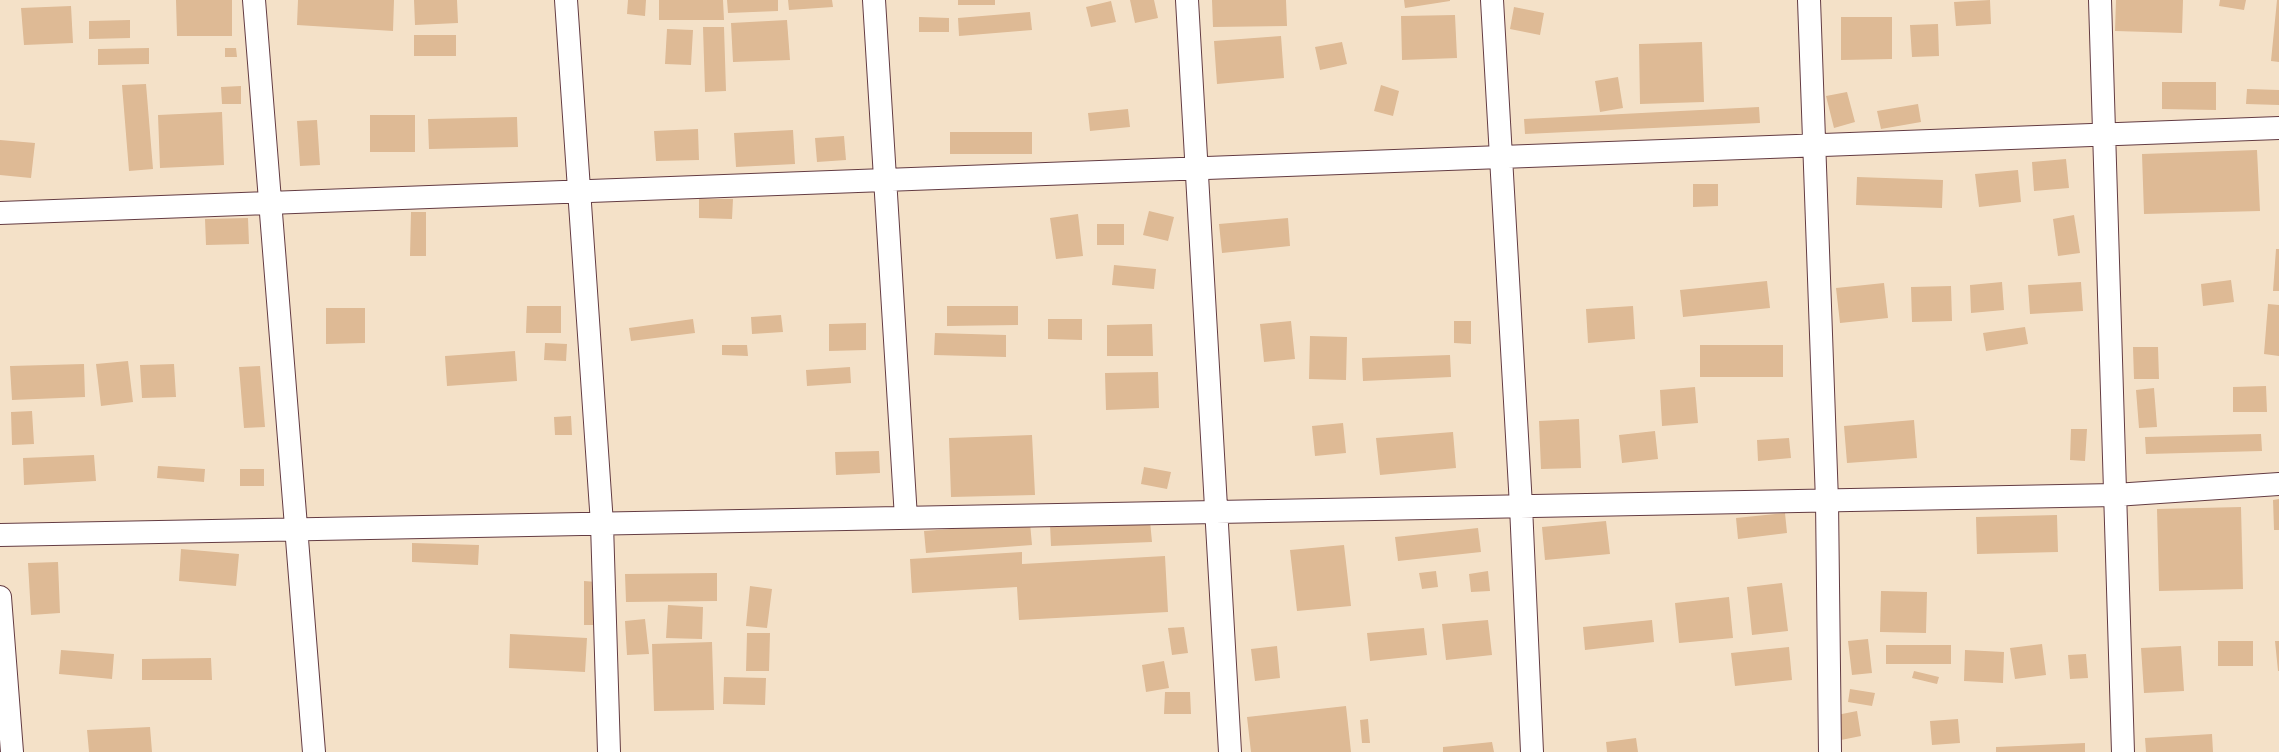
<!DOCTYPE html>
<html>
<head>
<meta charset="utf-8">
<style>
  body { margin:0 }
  canvas { display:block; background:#f4e1c8 }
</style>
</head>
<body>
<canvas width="2279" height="752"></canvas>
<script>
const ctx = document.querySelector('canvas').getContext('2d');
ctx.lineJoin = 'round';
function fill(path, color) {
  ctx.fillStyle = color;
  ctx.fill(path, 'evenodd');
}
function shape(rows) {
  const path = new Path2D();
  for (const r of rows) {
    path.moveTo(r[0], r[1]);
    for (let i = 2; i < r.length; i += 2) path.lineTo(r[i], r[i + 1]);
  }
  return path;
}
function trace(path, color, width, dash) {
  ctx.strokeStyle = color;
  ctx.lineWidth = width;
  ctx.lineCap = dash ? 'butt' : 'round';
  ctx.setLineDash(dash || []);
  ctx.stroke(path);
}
fill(shape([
  [176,0,232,0,232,36,177,36],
  [298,0,394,0,393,31,297,25],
  [414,0,457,0,458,23,415,25],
  [628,0,646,0,645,16,627,14],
  [659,0,723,0,724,20,659,20],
  [727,0,778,0,778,11,728,13],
  [788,0,832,0,833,7,789,10],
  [958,0,995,0,995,5,958,5],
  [1130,0,1154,0,1158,18,1135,23],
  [1212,0,1286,0,1287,26,1213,27],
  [1404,0,1450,0,1450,1,1405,8],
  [1990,0,1991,24,1956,26,1954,2],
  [2116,0,2183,0,2182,33,2115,31],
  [2220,0,2246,0,2244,10,2219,6],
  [2277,0,2279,0,2279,62,2271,61],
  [1111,1,1116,22,1091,27,1086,7],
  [71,6,73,43,24,45,21,8],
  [1514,7,1544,13,1540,35,1510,29],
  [1030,12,1032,30,959,36,958,18],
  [1455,15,1457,58,1402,60,1401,16],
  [919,17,949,18,949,32,919,32],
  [1841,17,1892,17,1892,59,1841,60],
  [130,20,130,38,89,39,89,21],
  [787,20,790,60,733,62,731,23],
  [1938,24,1939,56,1912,57,1910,25],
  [703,27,724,27,726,91,705,92],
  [667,29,693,30,691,65,665,64],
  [414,35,456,35,456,56,414,56],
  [1281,36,1284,78,1217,84,1214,41],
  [1342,42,1347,64,1320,70,1315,47],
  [1702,42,1704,102,1640,104,1639,44],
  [149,48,149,64,98,65,98,49],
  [225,48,236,48,237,57,225,57],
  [1618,77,1623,108,1600,112,1595,81],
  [2162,82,2216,82,2216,110,2162,109],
  [146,84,153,169,129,171,122,85],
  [1381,85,1399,91,1393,116,1374,111],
  [241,86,241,104,222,104,221,87],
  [2247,89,2279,90,2279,105,2246,104],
  [1847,92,1855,122,1834,128,1826,96],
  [1918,104,1921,122,1881,129,1877,111],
  [1759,107,1760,123,1525,134,1524,119],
  [1128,109,1130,127,1090,131,1088,113],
  [222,112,224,165,160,168,158,115],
  [370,115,415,115,415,152,370,152],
  [517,117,518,147,429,149,428,119],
  [317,120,320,165,300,166,297,121],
  [698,129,699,160,656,161,654,131],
  [793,130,795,164,736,167,734,133],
  [950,132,1032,132,1032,154,950,154],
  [844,136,846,160,817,162,815,138],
  [0,140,35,143,31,178,0,175],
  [2257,150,2260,211,2144,214,2142,154],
  [2066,159,2069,188,2034,191,2032,162],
  [2018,170,2021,202,1979,207,1975,174],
  [1857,177,1943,180,1942,208,1856,205],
  [1693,184,1718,184,1718,206,1693,207],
  [699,199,733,199,732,219,699,218],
  [1149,211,1174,217,1168,241,1143,235],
  [411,212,426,212,426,256,410,256],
  [1078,214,1083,256,1056,259,1050,218],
  [2074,215,2080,253,2058,256,2053,219],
  [248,218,249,244,206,245,205,219],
  [1288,218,1290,246,1222,253,1219,224],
  [1097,224,1124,224,1124,245,1097,245],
  [2276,249,2279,249,2279,291,2273,291],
  [1114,265,1156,269,1154,289,1112,285],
  [2231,280,2234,302,2203,306,2201,284],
  [1767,281,1770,308,1683,317,1680,290],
  [2002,282,2004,310,1971,313,1970,285],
  [2081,282,2083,311,2030,314,2028,285],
  [1884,283,1888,318,1840,323,1836,288],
  [1951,286,1952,321,1912,322,1911,287],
  [2268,304,2279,305,2279,356,2264,354],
  [527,306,561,306,561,333,526,333],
  [947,306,1018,306,1018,325,947,326],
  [1633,306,1635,339,1588,343,1586,309],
  [326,308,365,308,365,343,326,344],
  [781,315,783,332,752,334,751,317],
  [693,319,695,333,631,341,629,328],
  [1048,319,1082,319,1082,340,1048,339],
  [1291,321,1295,359,1264,362,1260,324],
  [1454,321,1471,321,1471,344,1454,343],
  [866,323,866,350,829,351,829,324],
  [1152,324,1153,356,1107,356,1107,325],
  [2025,327,2028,344,1986,351,1983,333],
  [935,333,1006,335,1006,357,934,355],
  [1310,336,1347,337,1346,380,1309,379],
  [545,343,567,344,566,361,544,360],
  [722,345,747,345,748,356,722,355],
  [1700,345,1783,345,1783,377,1700,377],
  [2133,347,2158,347,2159,379,2134,379],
  [515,351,517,381,447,386,445,356],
  [1450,355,1451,377,1363,381,1362,358],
  [128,361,133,402,101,406,96,364],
  [84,364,85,397,12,400,10,366],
  [174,364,176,397,142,398,140,365],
  [260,366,265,427,244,428,239,367],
  [850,367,851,383,807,386,806,370],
  [1158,372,1159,408,1106,410,1105,373],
  [2266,386,2267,412,2233,412,2233,387],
  [1695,387,1698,423,1662,426,1660,390],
  [2154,388,2157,427,2139,428,2136,390],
  [32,411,34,444,12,445,11,412],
  [571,416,572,435,555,435,554,417],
  [1579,419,1581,468,1541,469,1539,421],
  [1914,420,1917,458,1847,463,1844,426],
  [1343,423,1346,453,1315,456,1312,426],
  [2071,429,2087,429,2085,461,2070,460],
  [1655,431,1658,459,1622,463,1619,435],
  [1453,432,1456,468,1380,475,1376,438],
  [2261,434,2262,451,2146,454,2145,437],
  [1032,435,1035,495,951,497,949,438],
  [1789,438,1791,458,1758,461,1757,440],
  [879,451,880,473,836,475,835,452],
  [94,455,96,481,24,485,23,458],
  [158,466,205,469,204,482,157,478],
  [1144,467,1171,472,1167,489,1141,484],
  [240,469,264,469,264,486,240,486],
  [2279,499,2279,530,2274,530,2273,500],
  [2241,507,2243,589,2159,591,2157,509],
  [1785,513,1787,533,1738,539,1736,518],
  [2057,515,2058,552,1977,554,1976,517],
  [1150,521,1152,542,1051,546,1050,525],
  [1606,521,1610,554,1545,560,1542,527],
  [1030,523,1032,545,926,553,924,531],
  [1478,528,1481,552,1398,561,1395,537],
  [412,543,479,545,478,565,412,562],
  [1344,545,1351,606,1297,611,1290,550],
  [181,549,239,554,236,586,179,581],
  [1022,552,1022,564,1165,556,1168,612,1019,620,1017,587,912,593,910,559],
  [58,562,60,613,31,615,28,563],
  [1436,571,1438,587,1422,589,1419,573],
  [1488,571,1490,591,1471,592,1469,574],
  [717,573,717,601,626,602,625,574],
  [584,581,597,582,596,625,584,625],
  [1782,583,1788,631,1752,635,1747,587],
  [750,586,772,589,767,628,746,626],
  [1881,591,1927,592,1926,633,1880,632],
  [1729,597,1733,638,1679,643,1675,603],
  [668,605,703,607,702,639,666,638],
  [645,619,649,654,627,655,625,621],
  [1488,620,1492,655,1446,660,1442,624],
  [1652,620,1654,642,1585,650,1583,627],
  [1184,627,1188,653,1172,655,1168,628],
  [1424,628,1427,655,1370,661,1367,633],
  [747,633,770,633,769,671,746,671],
  [510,634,587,638,585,672,509,668],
  [1868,639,1872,673,1852,675,1848,641],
  [2218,641,2253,641,2253,666,2218,666],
  [2275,641,2279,641,2279,671,2278,671],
  [712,642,714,710,654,711,652,644],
  [2042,644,2046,675,2015,679,2010,648],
  [1886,645,1951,645,1951,664,1886,664],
  [1277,646,1280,678,1255,681,1251,649],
  [2181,646,2184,691,2144,693,2141,648],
  [1789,647,1792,680,1735,686,1731,653],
  [61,650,114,654,112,679,59,674],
  [1965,650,2004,652,2003,683,1964,681],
  [2086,654,2088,678,2070,679,2068,655],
  [211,658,212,680,142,680,142,659],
  [1164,661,1169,688,1146,692,1142,665],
  [1914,671,1939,677,1937,684,1912,678],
  [724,677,766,678,765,705,723,704],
  [1850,689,1875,693,1872,706,1848,702],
  [1165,692,1190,692,1191,714,1164,714],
  [1346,706,1351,752,1251,752,1247,717],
  [1857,711,1861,736,1841,740,1837,715],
  [1368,719,1370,743,1362,743,1360,720],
  [1958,719,1960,743,1932,745,1930,721],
  [150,727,152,752,89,752,87,730],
  [2212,734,2213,752,2146,752,2145,738],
  [1636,738,1638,752,1607,752,1606,742],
  [1492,742,1494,752,1443,752,1443,747],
  [2085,743,2085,752,1996,752,1996,747]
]), '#deba95');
const minor = shape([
  [254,0,314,752],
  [566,0,602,524,609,752],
  [874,0,906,518],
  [1187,0,1230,752],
  [1492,0,1521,506,1532,752],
  [1809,0,1827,501,1830,752],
  [2100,0,2123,752],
  [0,213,2279,128],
  [0,535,2115,495,2279,484],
  [0,597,12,752]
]);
trace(minor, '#643c43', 24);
trace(minor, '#fff', 22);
</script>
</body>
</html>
